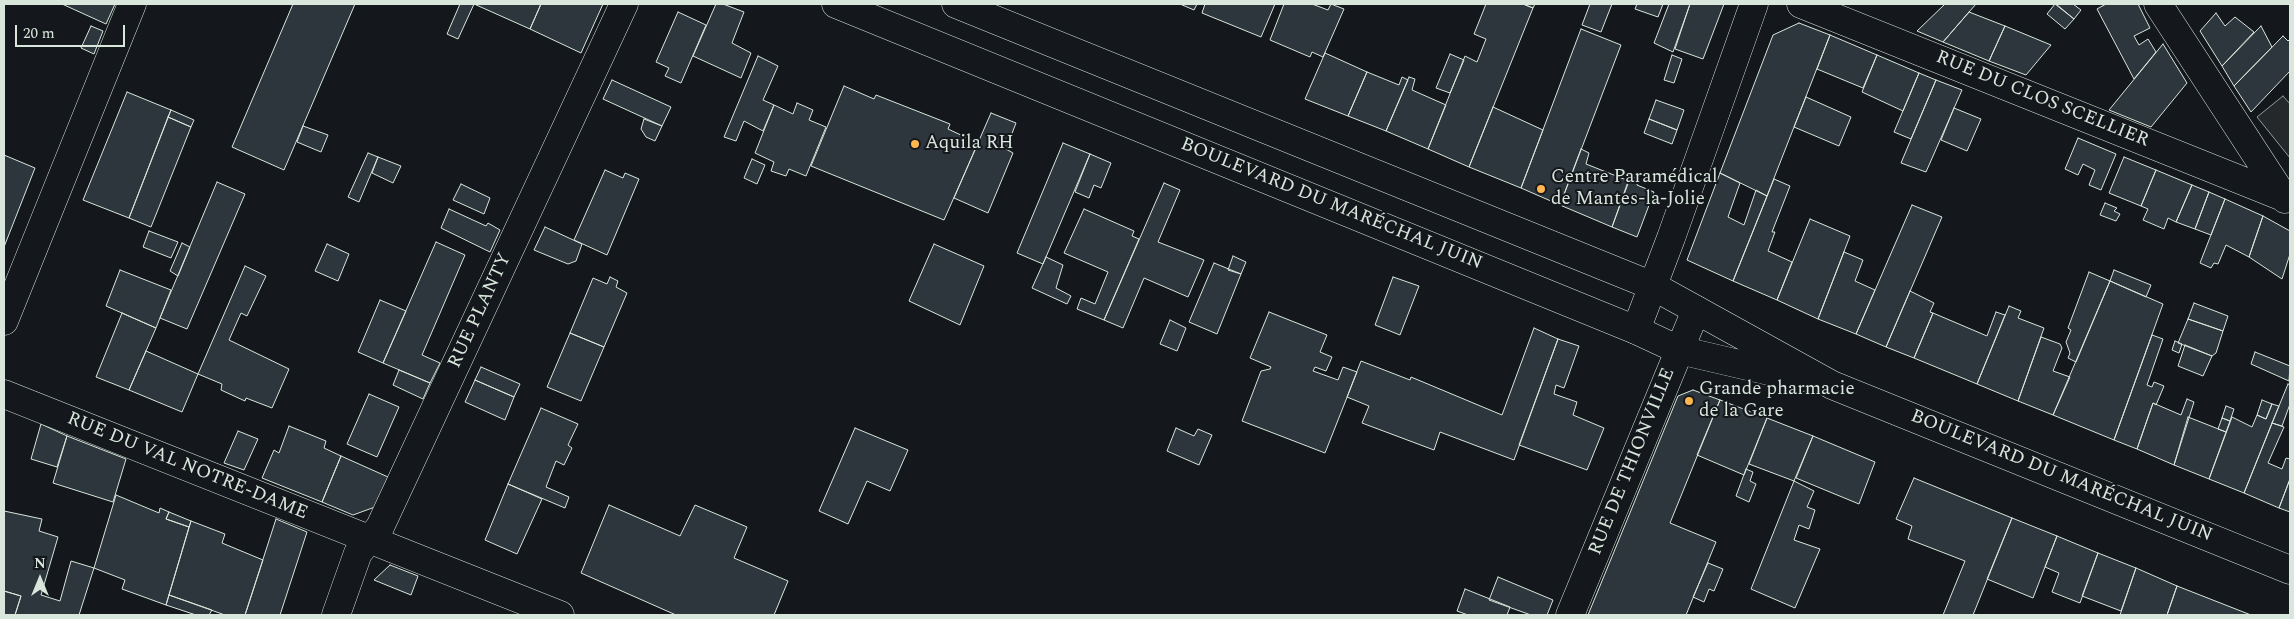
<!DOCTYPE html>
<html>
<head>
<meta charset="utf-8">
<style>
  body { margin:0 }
  #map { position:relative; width:2294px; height:619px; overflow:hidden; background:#14181c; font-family:Spectral,serif }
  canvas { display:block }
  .frame { position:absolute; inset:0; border:5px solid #d8e6dc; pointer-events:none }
  .north { position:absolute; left:15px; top:554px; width:50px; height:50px; -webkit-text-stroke:4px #14181c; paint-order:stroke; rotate:0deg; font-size:14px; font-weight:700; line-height:20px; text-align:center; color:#d8e6dc }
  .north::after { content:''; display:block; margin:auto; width:18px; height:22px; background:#d8e6dc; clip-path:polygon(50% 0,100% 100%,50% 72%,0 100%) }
  .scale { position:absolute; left:15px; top:25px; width:110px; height:22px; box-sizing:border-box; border:2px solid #d8e6dc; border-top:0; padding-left:6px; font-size:15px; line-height:18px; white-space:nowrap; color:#d8e6dc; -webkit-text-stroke:4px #14181c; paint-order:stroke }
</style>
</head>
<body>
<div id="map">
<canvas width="2294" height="619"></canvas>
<div class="frame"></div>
<div class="north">N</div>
<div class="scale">20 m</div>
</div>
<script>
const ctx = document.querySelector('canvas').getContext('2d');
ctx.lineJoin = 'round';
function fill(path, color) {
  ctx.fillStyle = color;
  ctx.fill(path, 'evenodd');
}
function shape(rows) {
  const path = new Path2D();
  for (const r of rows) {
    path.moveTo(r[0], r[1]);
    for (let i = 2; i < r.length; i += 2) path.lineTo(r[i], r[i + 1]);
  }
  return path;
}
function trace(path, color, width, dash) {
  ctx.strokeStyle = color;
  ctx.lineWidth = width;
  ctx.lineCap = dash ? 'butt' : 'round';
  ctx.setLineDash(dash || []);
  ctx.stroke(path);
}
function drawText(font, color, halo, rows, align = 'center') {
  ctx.font = font + ' Spectral,serif';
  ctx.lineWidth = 4;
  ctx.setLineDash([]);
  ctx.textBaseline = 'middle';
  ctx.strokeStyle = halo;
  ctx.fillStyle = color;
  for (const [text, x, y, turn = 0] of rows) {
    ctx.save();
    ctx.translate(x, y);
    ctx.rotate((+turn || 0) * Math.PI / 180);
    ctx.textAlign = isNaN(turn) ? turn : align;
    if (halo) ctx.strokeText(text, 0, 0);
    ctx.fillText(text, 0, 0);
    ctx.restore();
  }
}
const parking = shape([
  [2283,96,2290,104,2290,158,2257,117,2283,96]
]);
fill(parking, '#24282b');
trace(parking, '#939e99', 1);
const building = shape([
  [62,4,115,4,106,24,62,4],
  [293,4,355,4,284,170,232,147,293,4],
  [460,4,474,4,458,39,447,34,460,4],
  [474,4,541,4,530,29,474,4],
  [541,4,603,4,581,53,530,29,541,4],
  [716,4,723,4,744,12,732,43,751,53,741,78,693,56,716,4],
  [1180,4,1197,4,1194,10,1180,4],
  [1205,4,1275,4,1261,37,1202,13,1205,4],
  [1284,4,1312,4,1328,10,1331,4,1344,9,1323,57,1312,52,1310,57,1270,40,1284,4],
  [1486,4,1523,4,1533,8,1469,167,1428,149,1465,56,1477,62,1486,39,1474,34,1486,4],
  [1523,4,1535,4,1533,8,1523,4],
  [1590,4,1612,4,1601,32,1582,25,1590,4],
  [1637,4,1663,4,1658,17,1635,9,1637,4],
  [1669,4,1690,4,1673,52,1654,43,1669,4],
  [1690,4,1724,4,1703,59,1675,49,1690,4],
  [1945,4,1976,4,1943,42,1917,31,1945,4],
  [2055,4,2074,19,2065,29,2047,14,2055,4],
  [2056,4,2073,4,2081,10,2074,19,2056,4],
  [2106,4,2138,4,2150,28,2134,36,2139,45,2148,39,2156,52,2134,79,2097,9,2106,4],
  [678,12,706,25,681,83,665,76,669,68,656,62,678,12],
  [1969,12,2005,26,1989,61,1943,42,1969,12],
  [2216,13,2225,26,2235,17,2254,32,2222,66,2200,31,2216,13],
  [1799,23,1830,35,1767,196,1720,173,1773,35,1799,23],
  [91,26,103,31,94,54,81,48,91,26],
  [2005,26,2051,45,2026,75,1989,61,2005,26],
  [2261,26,2272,47,2234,86,2222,66,2261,26],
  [1581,29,1621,45,1560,205,1521,188,1581,29],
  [1830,35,1877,55,1863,88,1817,69,1830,35],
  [2283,36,2288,41,2290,39,2290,71,2251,112,2234,86,2283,36],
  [2163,44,2187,83,2151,127,2109,110,2163,44],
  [1325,53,1367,72,1348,116,1305,99,1325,53],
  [1450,54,1464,60,1450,93,1436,88,1450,54],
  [1672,55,1682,59,1674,83,1664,80,1672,55],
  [1877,55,1919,73,1903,111,1862,92,1877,55],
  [758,56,778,66,763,100,774,105,763,131,744,121,736,141,724,137,758,56],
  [1367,72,1399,85,1402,77,1408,80,1386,131,1348,116,1367,72],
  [1919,73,1936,80,1911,139,1894,132,1919,73],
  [1409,77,1415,79,1412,90,1446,105,1428,149,1386,131,1409,77],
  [612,80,671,107,662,126,603,99,612,80],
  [1936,80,1962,90,1926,172,1901,163,1936,80],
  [844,86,874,99,876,95,950,124,948,129,978,143,944,220,811,166,844,86],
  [127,92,171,110,129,218,83,200,127,92],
  [1806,97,1851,117,1839,146,1794,127,1806,97],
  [1656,100,1684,110,1677,130,1649,119,1656,100],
  [797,103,813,110,809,120,826,127,806,176,789,169,786,176,771,171,774,162,755,153,774,105,793,114,797,103],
  [1493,107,1543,130,1521,188,1469,167,1493,107],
  [1954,108,1981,119,1967,151,1941,140,1954,108],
  [171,110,194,120,191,127,168,117,171,110],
  [991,113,1016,123,1006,149,1013,153,988,213,954,198,991,113],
  [168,117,191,127,151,227,129,218,168,117],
  [644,119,662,126,655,141,646,137,641,129,644,119],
  [1649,119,1677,130,1672,144,1644,133,1649,119],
  [303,126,328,135,321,152,297,142,303,126],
  [2078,138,2116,154,2101,190,2089,185,2095,170,2083,164,2078,175,2065,169,2078,138],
  [1063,143,1090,154,1043,264,1017,253,1063,143],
  [1581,149,1589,153,1586,164,1629,181,1612,227,1560,205,1581,149],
  [368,153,378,157,359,202,348,197,368,153],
  [1090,154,1111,163,1101,188,1094,185,1089,198,1075,192,1090,154],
  [4,155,35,168,4,247,4,155],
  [378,157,401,166,393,183,372,173,378,157],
  [2124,157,2156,170,2141,206,2109,193,2124,157],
  [752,159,765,165,757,184,744,178,752,159],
  [605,170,623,178,625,173,639,179,607,255,574,240,605,170],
  [2156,170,2192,185,2176,222,2168,218,2164,229,2143,220,2148,209,2141,206,2156,170],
  [1720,173,1740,183,1728,217,1744,225,1756,190,1767,196,1733,281,1687,260,1720,173],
  [1630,176,1638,179,1637,185,1654,192,1637,237,1612,227,1630,176],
  [1774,179,1790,186,1772,232,1775,232,1768,251,1792,262,1777,300,1733,281,1774,179],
  [217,182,245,194,187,329,160,318,217,182],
  [1164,183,1180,190,1158,242,1204,260,1188,297,1144,278,1123,328,1104,320,1164,183],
  [461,184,490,198,484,214,453,200,461,184],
  [2192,185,2209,192,2195,229,2176,222,2192,185],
  [2209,192,2225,199,2211,235,2195,229,2209,192],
  [2225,199,2263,216,2249,257,2226,245,2218,264,2214,263,2211,268,2200,263,2225,199],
  [2105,203,2117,208,2114,211,2120,214,2116,221,2100,215,2105,203],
  [1912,205,1942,217,1886,347,1856,334,1912,205],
  [449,209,486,226,488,223,500,230,490,252,441,228,449,209],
  [1084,209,1134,231,1132,236,1139,239,1104,320,1077,309,1081,298,1095,304,1108,272,1064,253,1084,209],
  [2263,216,2290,231,2290,254,2282,279,2249,257,2263,216],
  [1810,219,1850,236,1818,319,1777,300,1810,219],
  [545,227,582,244,576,261,568,264,534,250,545,227],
  [149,231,178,242,171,258,143,247,149,231],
  [436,242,465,255,422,355,440,363,430,383,383,363,436,242],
  [182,243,190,247,178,276,170,271,182,243],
  [327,244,349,254,338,281,315,271,327,244],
  [934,244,984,266,960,325,909,301,934,244],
  [1844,252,1863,260,1855,281,1875,290,1856,334,1818,319,1844,252],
  [1233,256,1246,262,1241,274,1228,270,1233,256],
  [1046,257,1063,265,1056,288,1071,296,1067,304,1032,288,1046,257],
  [1214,263,1241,274,1217,334,1189,322,1214,263],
  [245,266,266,276,247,316,241,313,229,340,289,369,272,408,246,398,245,401,221,390,222,384,198,374,245,266],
  [120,270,171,290,156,328,106,306,120,270],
  [2114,270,2151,285,2146,297,2110,281,2114,270],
  [2089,272,2110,281,2076,362,2068,358,2070,353,2066,342,2071,330,2068,328,2089,272],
  [610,277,618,281,616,287,627,293,604,347,570,333,593,278,607,284,610,277],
  [1393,277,1419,286,1400,335,1375,325,1393,277],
  [2110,281,2163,304,2114,440,2053,415,2110,281],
  [1910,291,1934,303,1930,312,1933,313,1914,358,1886,347,1910,291],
  [380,300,406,311,383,363,358,352,380,300],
  [2194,303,2228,316,2223,331,2188,319,2194,303],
  [2009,306,2021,311,2018,318,2044,328,2018,401,1977,384,2009,306],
  [1269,312,1327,335,1320,352,1332,357,1326,371,1315,367,1313,371,1338,380,1343,367,1357,372,1325,453,1242,421,1261,371,1270,369,1271,367,1250,358,1269,312],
  [1996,312,2005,315,1977,384,1914,358,1933,313,1987,336,1996,312],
  [122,313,156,328,129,390,96,377,122,313],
  [2188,319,2223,331,2216,353,2212,356,2178,343,2188,319],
  [1170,320,1186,328,1177,351,1160,344,1170,320],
  [1534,328,1558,339,1514,460,1440,432,1434,450,1362,423,1369,406,1347,397,1361,361,1410,380,1411,377,1502,415,1534,328],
  [570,333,604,347,581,401,547,387,570,333],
  [2152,335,2163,339,2147,385,2152,387,2154,382,2164,386,2156,405,2153,403,2137,449,2114,440,2152,335],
  [2041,337,2060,344,2062,348,2053,371,2070,377,2053,415,2018,401,2041,337],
  [1558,339,1579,346,1564,388,1556,385,1554,394,1577,402,1573,415,1604,428,1587,470,1519,445,1558,339],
  [2175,341,2182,344,2179,353,2172,350,2175,341],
  [2185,345,2212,356,2203,376,2178,366,2185,345],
  [146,351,198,374,182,412,129,390,146,351],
  [2255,352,2290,366,2289,381,2251,364,2255,352],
  [481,367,520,384,514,397,475,380,481,367],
  [399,370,430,383,423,399,393,385,399,370],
  [475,380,514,397,505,420,465,402,475,380],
  [2288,384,2290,385,2290,404,2282,426,2272,423,2288,384],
  [1693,390,1720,400,1670,523,1716,542,1686,615,1588,615,1678,396,1693,390],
  [369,394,399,407,377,457,347,444,369,394],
  [2187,399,2194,402,2174,465,2137,449,2153,403,2181,415,2187,399],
  [1720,400,1767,418,1744,475,1697,455,1720,400],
  [2262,400,2272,404,2266,419,2257,415,2262,400],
  [2272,404,2279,406,2244,493,2209,479,2232,417,2252,427,2257,415,2266,419,2272,404],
  [2226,406,2234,409,2230,421,2222,418,2226,406],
  [541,408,578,424,568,445,572,448,564,465,556,461,546,487,569,497,565,508,508,484,541,408],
  [2188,417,2226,432,2209,479,2174,465,2188,417],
  [1767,418,1813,436,1794,481,1749,464,1767,418],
  [2222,418,2230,421,2226,432,2218,429,2222,418],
  [2272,423,2284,427,2268,463,2282,469,2286,458,2290,459,2290,479,2279,508,2244,493,2272,423],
  [41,424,67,436,57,467,31,459,41,424],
  [289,426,326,441,324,448,341,456,322,502,262,478,274,450,279,453,289,426],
  [855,428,908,450,890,491,867,481,848,524,819,511,855,428],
  [1176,428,1194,436,1198,429,1212,435,1199,465,1167,451,1176,428],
  [238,431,258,439,244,470,224,463,238,431],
  [67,436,126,459,113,502,53,483,67,436],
  [1813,436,1875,462,1859,504,1796,478,1813,436],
  [341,456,388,477,375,507,353,515,322,502,341,456],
  [1746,469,1753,472,1750,481,1756,484,1749,502,1736,496,1746,469],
  [1914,478,2012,518,1973,615,1943,615,1965,561,1908,539,1912,526,1896,519,1914,478],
  [2290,479,2290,512,2279,508,2290,479],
  [1794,481,1814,491,1807,507,1815,510,1809,529,1799,525,1794,540,1820,549,1795,608,1751,589,1794,481],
  [508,484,542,499,517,554,485,540,508,484],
  [116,495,159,513,160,508,169,512,166,519,189,527,166,605,122,589,125,580,94,568,116,495],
  [609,505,680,536,695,505,747,527,734,558,788,581,774,615,676,615,581,573,609,505],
  [4,511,42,519,39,531,58,537,41,595,60,601,71,561,94,568,79,615,15,615,21,596,4,591,4,511],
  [169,512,191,521,189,527,166,519,169,512],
  [2012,518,2057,536,2033,598,1987,579,2012,518],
  [276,519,307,532,280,615,245,615,276,519],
  [191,521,225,534,222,543,263,560,245,615,225,615,169,595,191,521],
  [2057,536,2098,553,2080,603,2052,592,2059,573,2045,567,2057,536],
  [2098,553,2136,568,2121,611,2082,596,2098,553],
  [1708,563,1723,569,1714,591,1709,589,1704,602,1693,597,1708,563],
  [390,565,418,576,411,595,374,580,390,565],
  [2136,568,2177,586,2167,615,2120,615,2136,568],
  [1498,577,1553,600,1547,615,1531,615,1489,600,1498,577],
  [2177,586,2251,615,2167,615,2177,586],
  [1465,589,1510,607,1507,615,1468,615,1457,611,1465,589],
  [4,591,21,596,15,615,4,615,4,591],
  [169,595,212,610,209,615,196,615,166,605,169,595]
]);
fill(building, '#2c363c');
trace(building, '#d8e6dc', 1);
const street = shape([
  [1801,4,2283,197],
  [2158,4,2285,199],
  [4,321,132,4],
  [1636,330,1671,238,1754,4],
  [4,394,560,615],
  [336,615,358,553,380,527,624,4],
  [1570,615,1696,310]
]);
const secondary = shape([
  [836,4,1636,330,1679,350,1799,378],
  [956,4,1653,286,1832,385,2290,570]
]);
trace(street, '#d8e6dc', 29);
trace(secondary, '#d8e6dc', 29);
trace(street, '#14181c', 28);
trace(secondary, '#14181c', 28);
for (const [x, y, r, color] of [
  [915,144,5,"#ffb74d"],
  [1541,189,5,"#ffb74d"],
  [1689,401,5,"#ffb74d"]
]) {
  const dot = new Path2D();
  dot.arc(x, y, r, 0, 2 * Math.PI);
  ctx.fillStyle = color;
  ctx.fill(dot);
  trace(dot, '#14181c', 2);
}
drawText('19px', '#d8e6dc', '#14181c', [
  ["RUE DU CLOS SCELLIER",2042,100,22],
  ["BOULEVARD DU MARÉCHAL JUIN",1331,205,22],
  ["RUE PLANTY",481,311,-65],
  ["RUE DE THIONVILLE",1633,462,-68],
  ["RUE DU VAL NOTRE-DAME",187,467,22],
  ["BOULEVARD DU MARÉCHAL JUIN",2061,477,22]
]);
drawText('19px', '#d8e6dc', '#14181c', [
  ["Aquila RH",925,144],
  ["Centre Paramédical",1551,178],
  ["de Mantes-la-Jolie",1551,200],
  ["Grande pharmacie",1699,390],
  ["de la Gare",1699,412]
], 'left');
</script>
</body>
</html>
